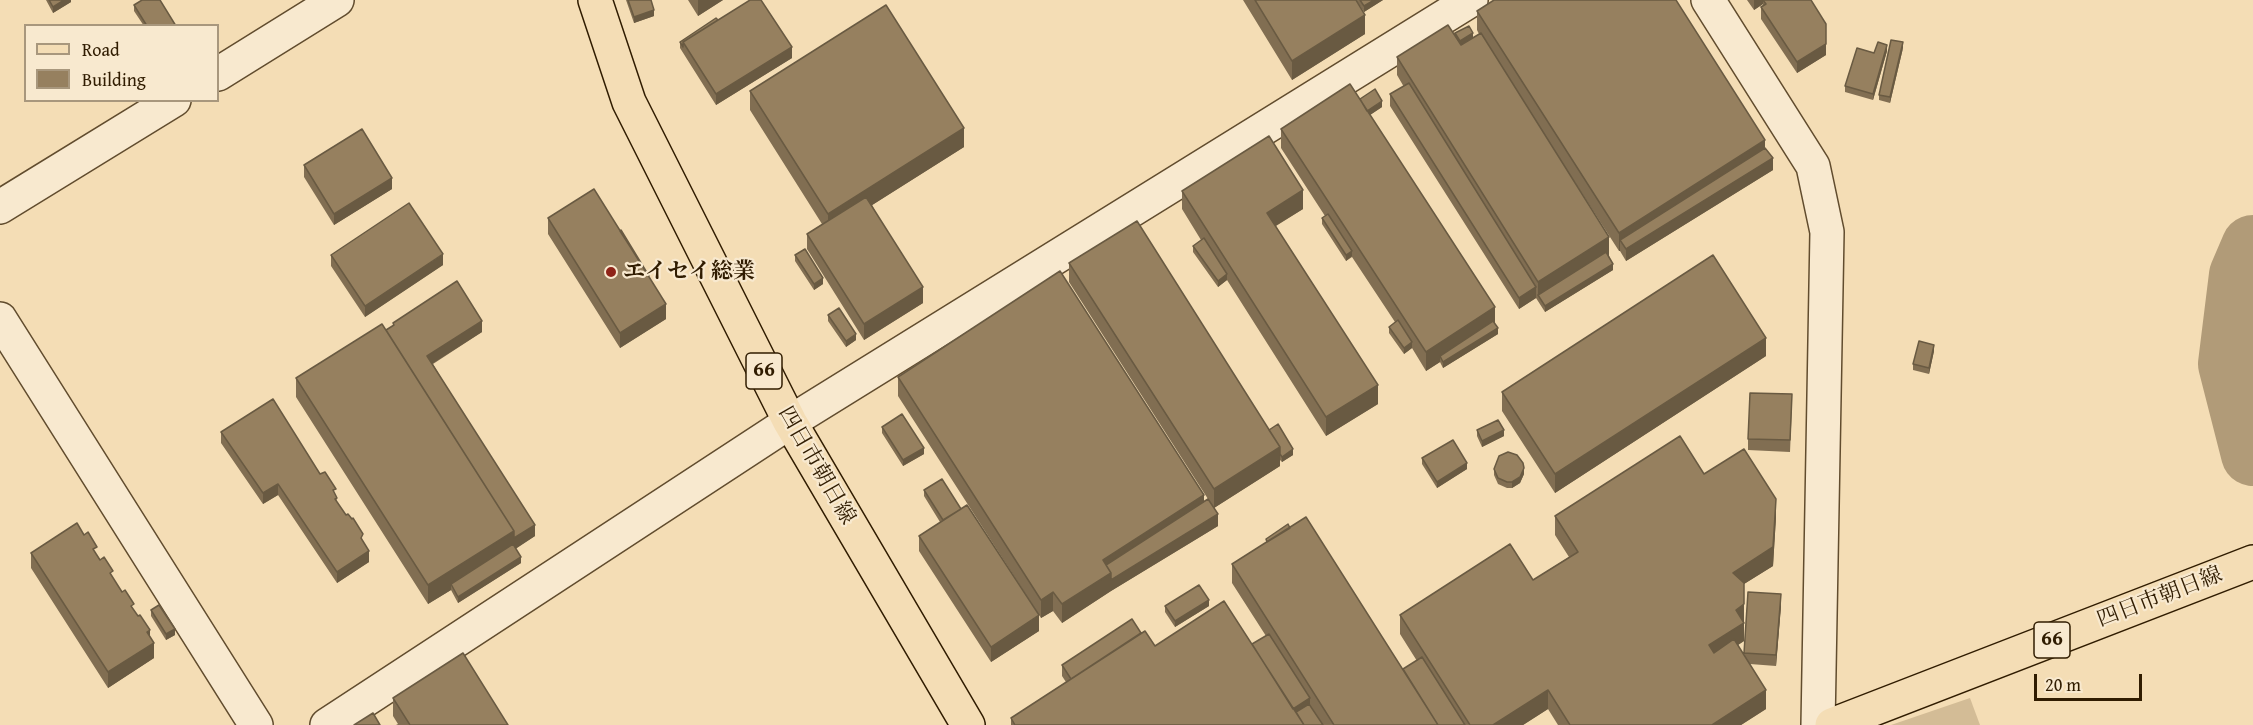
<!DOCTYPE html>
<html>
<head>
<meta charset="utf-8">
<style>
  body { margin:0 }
  #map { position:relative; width:2253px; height:725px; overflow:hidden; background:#f4ddb5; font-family:"Gentium Book Plus",serif }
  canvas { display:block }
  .legend { position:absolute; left:24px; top:24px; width:195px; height:78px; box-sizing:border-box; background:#f8e9cf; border:2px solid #a8977d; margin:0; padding:8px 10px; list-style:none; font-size:18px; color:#301c01 }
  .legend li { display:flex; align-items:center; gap:12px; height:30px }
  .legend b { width:30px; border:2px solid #a8977d }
  .scale { position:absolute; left:2034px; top:674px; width:108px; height:27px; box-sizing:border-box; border:3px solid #301c01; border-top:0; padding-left:8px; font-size:18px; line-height:21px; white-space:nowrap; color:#301c01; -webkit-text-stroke:4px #f8e9cf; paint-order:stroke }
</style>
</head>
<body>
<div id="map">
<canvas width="2253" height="725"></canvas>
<ul class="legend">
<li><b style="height:8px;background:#f4ddb5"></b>Road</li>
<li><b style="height:16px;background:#96805f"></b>Building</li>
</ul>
<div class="scale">20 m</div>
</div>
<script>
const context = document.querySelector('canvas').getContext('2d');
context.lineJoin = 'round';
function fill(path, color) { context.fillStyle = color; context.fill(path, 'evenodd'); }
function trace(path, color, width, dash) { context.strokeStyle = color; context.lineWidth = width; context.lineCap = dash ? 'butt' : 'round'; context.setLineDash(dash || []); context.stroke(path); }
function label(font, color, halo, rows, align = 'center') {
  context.font = font + ' "Gentium Book Plus","Noto Serif JP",serif'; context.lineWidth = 4.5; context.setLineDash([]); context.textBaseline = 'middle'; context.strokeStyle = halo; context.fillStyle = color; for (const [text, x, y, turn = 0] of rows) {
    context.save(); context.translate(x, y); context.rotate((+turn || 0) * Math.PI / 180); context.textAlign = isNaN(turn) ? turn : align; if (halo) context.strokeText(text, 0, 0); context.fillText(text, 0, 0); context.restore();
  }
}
const green = new Path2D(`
  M1970 698 1980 725H1891Z`);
const river = new Path2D(`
  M2253 247 2241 275 2230 364 2253 454`);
const minor = new Path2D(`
  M1708 0 1813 166 1827 232 1818 725
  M218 74 337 0
  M0 207 174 100
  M0 319 256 725
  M327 725 790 422 1471 0`);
const primary = new Path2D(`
  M595 0 629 102 790 422 968 725
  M1832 725 2253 562`);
const wall = new Path2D(`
  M46 0H71V2L53 13Z
  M626 0H651L654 16 634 23Z
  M688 0H723L698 16Z
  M1243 0H1356L1365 34 1292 80Z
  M1356 0H1383L1364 12Z
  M1747 0H1811L1826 55 1797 73 1761 19V7L1763 6V4L1754 10Z
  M134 5 176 26H144L134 11Z
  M1477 11 1765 148 1773 170 1626 261 1620 251H1619L1574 181 1609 256 1613 270 1545 312 1536 298 1519 309 1390 106V94L1404 87 1397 75V57L1455 36V33L1473 38 1479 34 1477 30Z
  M680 42 792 58 716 105 680 48Z
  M1903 48 1890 103 1879 100V95Z
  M1887 51 1873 100 1845 92V86L1874 53Z
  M750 91 964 147 872 205 923 303 864 340 807 249V234L822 224 750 110Z
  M1360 99 1382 107 1370 115 1495 324 1498 334 1443 368 1440 362 1426 371 1412 348 1404 354 1389 333V327L1395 322 1352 257 1346 261 1322 224V218L1325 216 1281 148V129Z
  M304 165 392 189 334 225 304 177Z
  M1182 191 1303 209 1276 226 1378 404 1326 436 1227 280 1218 287 1193 252V246L1201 240 1182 209Z
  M548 218 649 277 666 319 620 348 548 234Z
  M331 255 443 265 365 317 331 266Z
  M795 255 823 284 814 290 795 261Z
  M1069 263 1269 430 1293 455 1282 462 1280 460V466L1214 508 1218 526 1111 591 1062 623 1053 611 1041 618 898 396V377L1204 502 1208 499 1069 282Z
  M828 315 856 340 846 347 828 321Z
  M393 323 482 332 433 364 535 536 516 548 521 563 458 603 451 590 428 604 296 397V378L386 330 393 326Z
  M1934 351 1929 374 1913 370V364Z
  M1766 356 1555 493 1502 411V392Z
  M1792 405 1790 452 1748 450V439Z
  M882 427 924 454 903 466 882 433Z
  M1477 430 1504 436 1482 447 1477 436Z
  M221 432 320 474 336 495 337 502 346 515 352 519 363 542 369 562 337 583 278 495 263 504 221 443Z
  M1422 458 1467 469 1437 488 1422 464Z
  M1494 469 1524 474 1520 483 1512 488H1507L1498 484 1494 475Z
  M1704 474 1776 517 1773 566 1744 584V641L1738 645 1744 656 1748 592 1781 606 1776 666 1750 664 1766 709 1741 725H1558L1548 709 1523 725H1011V718L1066 682 1062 676V665L1141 633 1155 646 1252 645 1266 636 1232 583V564L1266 543V539L1403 669 1417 661 1400 634V615L1533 580 1569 557 1555 535V516Z
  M924 490 1039 631 991 662 919 551V536L940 522 924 496Z
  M31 553 97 555 150 637 154 658 108 688 31 568Z
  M1165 606H1209L1175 627 1165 612Z
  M151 610 175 635 166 640 151 616Z
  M393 698 508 725H396L398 724 393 716Z`);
const shadedWall = new Path2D(`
  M64 0H71V2L53 13V7Z
  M698 0H723L698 16Z
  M1374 0H1383L1364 12V6Z
  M1754 0H1763V4L1754 10Z
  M654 10V16L634 23V17Z
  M1365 15V34L1292 80V61Z
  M1826 24V55L1797 73V62Z
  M1473 33V39L1460 47V41Z
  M1903 42V48L1890 103V97Z
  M1887 45V51L1873 100V94Z
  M792 47V58L716 105V94Z
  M1382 101V107L1367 117V111Z
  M964 128V147L828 233V214Z
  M1765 140V159L1620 240V251H1619V233Z
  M1773 158V170L1626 261V249Z
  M392 178V189L334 225V214Z
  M1303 190V209L1267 231V213Z
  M1609 237V256L1541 299 1538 295V282Z
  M1352 251V256L1346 261V255Z
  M443 254V265L365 317V306Z
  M1613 264V270L1545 312V306Z
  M1227 274V280L1218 287V281Z
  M823 278V284L814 290V284Z
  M923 287V303L864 340V324Z
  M1536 287V298L1519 309V298Z
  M666 304V319L620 348V333Z
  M1495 307V326L1440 356V362L1426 371V352Z
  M482 321V332L427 367V356Z
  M1498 328V334L1443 368V362Z
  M856 334V340L846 347V341Z
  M1766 338V356L1555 493V474Z
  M1412 342V348L1404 354V348Z
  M1934 345V351L1929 374V368Z
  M1378 385V404L1326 436V417Z
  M1504 430V436L1482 447V441Z
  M1280 447V466L1214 508V489Z
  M924 448V454L903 466V460Z
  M1293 449V455L1282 462V457Z
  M1467 463V469L1437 488V482Z
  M1524 468V474L1520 483 1512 488V482Z
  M278 484V495L263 504V493Z
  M1204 495V514H1218V526L1111 591 1062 623V604L1103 560Z
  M1776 499V517L1773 566 1744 584V641L1709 664V645L1733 573Z
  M535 525V536L514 550 451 584V590L428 604V585L514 531Z
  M369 551V562L337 583V572Z
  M521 557V563L458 603V597Z
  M1053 592V611L1041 618V600Z
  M1781 594V606L1776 666V655Z
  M1209 600V606L1175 627V621Z
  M1039 615V631L991 662V647Z
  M175 629V635L166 640V634Z
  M150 630V645L154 643V658L108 688V672L147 632Z
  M1548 690V709L1523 725H1493Z
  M1766 690V709L1741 725H1712Z
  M1310 698V709L1298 717 1293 709Z`);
const building = new Path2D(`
  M49 0H64L53 7Z
  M142 0H160L176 26H147L134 5Z
  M628 0H651L654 10 634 17Z
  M750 0H761L792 47 716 94 683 42Z
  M1255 0H1356L1365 15 1292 61Z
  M1360 0H1374L1364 6Z
  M1494 0H1676L1765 140 1619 233 1477 11Z
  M1763 0H1811L1826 24V44L1797 62 1761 7 1766 4Z
  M886 5 964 128 828 214 750 91Z
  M716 18 718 20 683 42V47L680 42Z
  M1448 25 1461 45 1481 33 1609 237 1538 282 1397 57Z
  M1469 26 1473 33 1460 41 1455 33Z
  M1891 40 1903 42 1890 97 1879 95Z
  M1878 42 1887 45 1873 94 1845 86 1857 48 1874 53Z
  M1409 83 1536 287 1519 298 1390 94Z
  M1350 84 1495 307 1426 352 1281 129Z
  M1375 89 1382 101 1367 111 1360 99Z
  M362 129 392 178 334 214 304 165Z
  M1269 136 1303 190 1267 213 1378 385 1326 417 1182 191Z
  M1765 148 1773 158 1626 249 1620 240Z
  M594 189 666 304 620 333 548 218Z
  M866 197 923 287 864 324 807 234Z
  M409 203 443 254 365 306 331 255Z
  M1328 214 1352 251 1346 255 1322 218Z
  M1137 221 1280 447 1214 489 1069 263Z
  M621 230 649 276 620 231Z
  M1204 238 1227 274 1218 281 1193 246Z
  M805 249 823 278 814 284 795 255Z
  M1606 252 1613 264 1545 306 1538 295Z
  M1713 255 1766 338 1555 474 1502 392Z
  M1060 271 1204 495 1103 560 1111 573 1062 604 1053 592 1041 600 898 377Z
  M457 281 482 321 427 356 535 525 514 538V531L386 330 394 325 393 323Z
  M839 308 856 334 846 341 828 315Z
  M1398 320 1412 342 1404 348 1389 327Z
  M1493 321 1498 328 1443 362 1440 356Z
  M382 324 514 531 428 585 296 378Z
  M1919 341 1934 345 1929 368 1913 364Z
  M1750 393 1792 394 1790 440 1748 439Z
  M273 399 320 474 325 472 336 489 333 490 337 498 335 499 346 515 348 514 352 519 353 518 363 534 361 538 369 551 337 572 278 484 263 493 221 432Z
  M902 414 924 448 903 460 882 427Z
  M1498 420 1504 430 1482 441 1477 430Z
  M1278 424 1293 449 1282 457 1280 454V447L1269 430Z
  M1680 436 1704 474 1744 449 1776 499 1773 547 1733 573 1744 583V604L1736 610 1744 623 1709 645 1714 653 1734 639 1766 690 1712 725H1570L1548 690 1493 725H1470L1400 615 1510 544 1533 580 1578 552 1555 516Z
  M1453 440 1467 463 1437 482 1422 458Z
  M1508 452 1517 455 1523 463 1524 468 1520 477 1512 482H1507L1498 478 1494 469 1499 456Z
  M942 479 961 509 943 520 924 490Z
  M1208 499 1218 514 1111 580V573L1106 565Z
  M967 505 1039 615 991 647 919 536Z
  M1306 517 1438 725H1334L1232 564Z
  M77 523 84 535 88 532 97 547 93 549 100 560 104 557 113 571 110 573 122 592 125 590 134 604 131 606 138 616 140 615 150 630 147 632 154 643 108 672 31 553Z
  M1288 524 1290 528 1267 542 1266 539Z
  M513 544 521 557 458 597 451 584Z
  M1199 585 1209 600 1175 621 1165 606Z
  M1748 592 1781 594 1776 655 1744 653Z
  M1224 601 1304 725H1015L1011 718 1145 631 1155 646Z
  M159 605 175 629 166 634 151 610Z
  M1132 619 1141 633 1071 679 1062 665Z
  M1269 634 1310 698 1293 709 1252 644Z
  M463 653 508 725H410L393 698Z
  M1422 657 1465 725H1438L1403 669Z
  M1309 704 1323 725H1304L1296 712Z
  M373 713 380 725H354Z`);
const markers = [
  [611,272,6,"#8f2418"]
];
const shields = [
  [764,371,36],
  [2052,640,36]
];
const shieldNames = [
  ["66",764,371],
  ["66",2052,640]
];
const poiNames = [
  ["エイセイ総業",623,272]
];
const streetNames = [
  ["四日市朝日線",816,466,60],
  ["四日市朝日線",2160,598,-21]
];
fill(green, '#d3bc96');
trace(river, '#b19b78', 64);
trace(minor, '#614c2e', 36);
trace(primary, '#301c01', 36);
trace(minor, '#f8e9cf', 33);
trace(primary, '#f4ddb5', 33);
fill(wall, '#816e52');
fill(shadedWall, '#695a42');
fill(building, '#96805f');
trace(building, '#695a42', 1.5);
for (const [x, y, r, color] of markers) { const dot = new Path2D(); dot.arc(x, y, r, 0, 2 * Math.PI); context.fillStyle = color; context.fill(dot); trace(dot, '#f8e9cf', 2); }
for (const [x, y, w] of shields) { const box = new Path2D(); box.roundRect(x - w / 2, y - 18, w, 36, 4.5); context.fillStyle = '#f8e9cf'; context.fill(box); trace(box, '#301c01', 1.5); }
label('bold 21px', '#301c01', null, shieldNames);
label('bold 22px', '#301c01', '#f8e9cf', poiNames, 'left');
label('22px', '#301c01', '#f8e9cf', streetNames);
</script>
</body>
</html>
